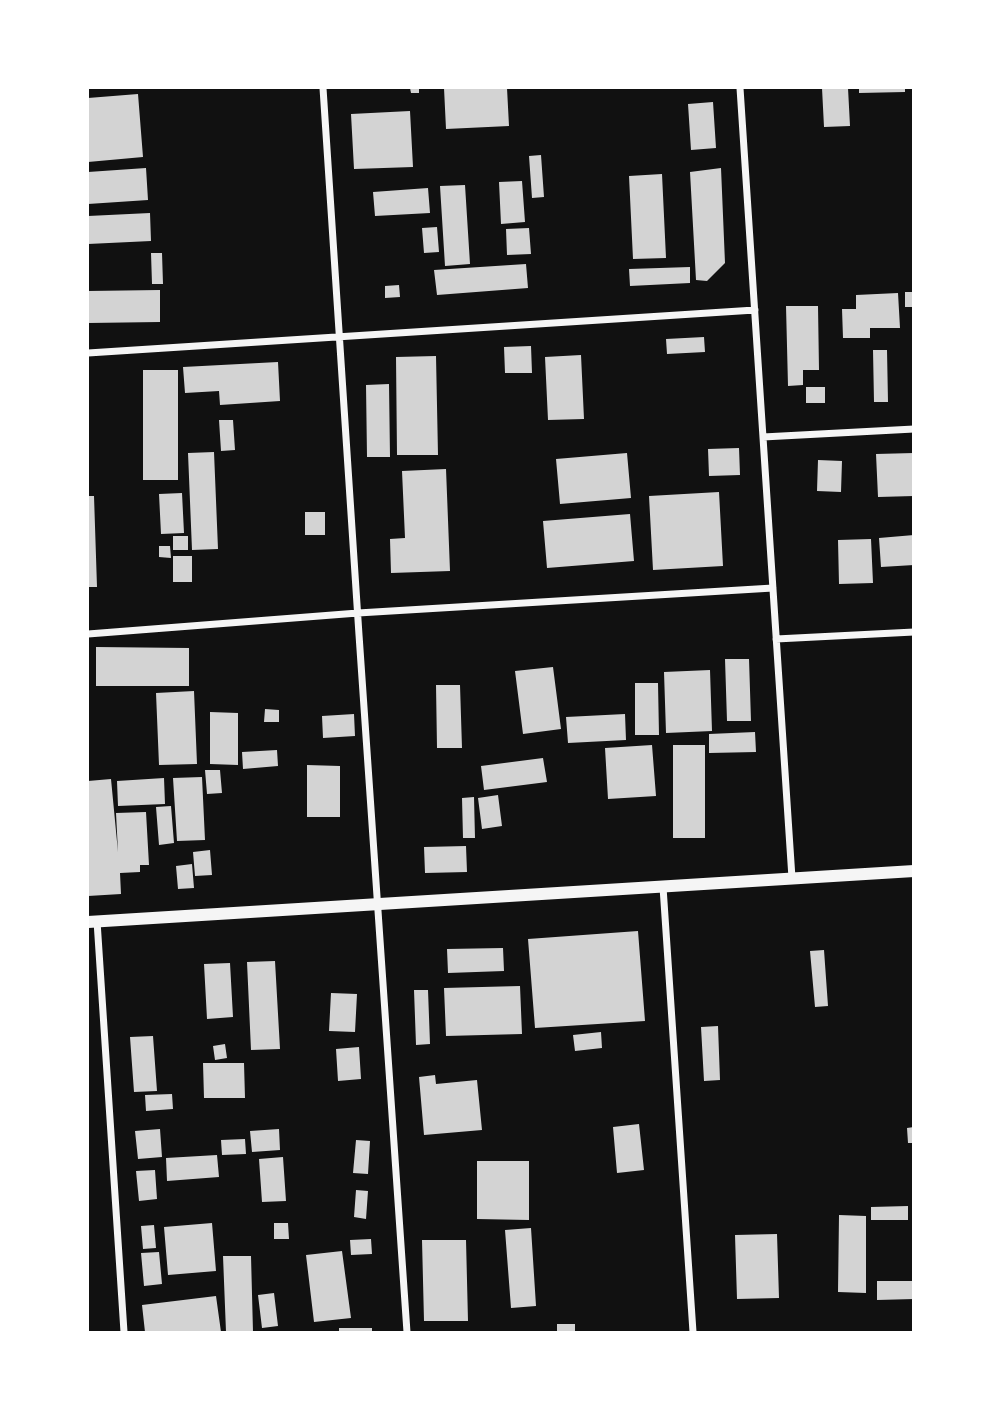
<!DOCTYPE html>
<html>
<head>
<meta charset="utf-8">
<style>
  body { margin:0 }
  #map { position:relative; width:1001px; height:1420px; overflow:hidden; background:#111; font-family:"Source Sans 3",sans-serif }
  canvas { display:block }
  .frame { position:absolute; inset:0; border:89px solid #fff; pointer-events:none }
</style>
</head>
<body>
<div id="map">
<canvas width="1001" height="1420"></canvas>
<div class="frame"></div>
</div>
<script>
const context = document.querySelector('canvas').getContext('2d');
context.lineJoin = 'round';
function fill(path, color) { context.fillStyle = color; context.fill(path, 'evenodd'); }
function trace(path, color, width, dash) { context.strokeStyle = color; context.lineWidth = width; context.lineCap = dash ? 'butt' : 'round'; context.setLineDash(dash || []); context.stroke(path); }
const building = new Path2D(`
  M410 88H419V93H411Z
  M444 88H507L509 126 446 129Z
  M822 88H848L850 126 824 127Z
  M859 88H905V92L859 93Z
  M138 94 143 157 88 162V98Z
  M713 102 716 148 691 150 688 104Z
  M410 111 413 167 354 169 351 114Z
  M541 155 544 197 532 198 529 156Z
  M146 168 148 200 88 204V172Z
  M721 168 725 263 707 281 696 280 690 172Z
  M662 174 666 258 633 259 629 176Z
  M522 181 525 222 501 224 499 182Z
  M465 185 470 264 445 266 440 186Z
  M428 188 430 213 375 216 373 192Z
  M150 213 151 241 88 244V216Z
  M437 227 439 252 424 253 422 228Z
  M529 228 531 254 507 255 506 229Z
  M151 253H162L163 284H152Z
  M526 264 528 288 437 295 434 270Z
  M690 267V283L630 286 629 269Z
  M399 285 400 297 385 298V286Z
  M160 290V322L88 323V291Z
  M905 292H914V307H905Z
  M898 293 900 328H870V338H843L842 309H856V295Z
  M786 306H818L819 370H803V385L788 386Z
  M704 337 705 352 667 354 666 339Z
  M531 346 532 373H505L504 347Z
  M873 350H887L888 402H874Z
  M581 355 584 419 548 420 545 357Z
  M436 356 438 455H397L396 357Z
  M278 362 280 401 220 405 219 391 185 393 183 367Z
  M143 370H178V480H143Z
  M389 384 390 457H367L366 385Z
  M806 387H825V403H806Z
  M219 420H233L235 450 221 451Z
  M739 448 740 475 709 476 708 449Z
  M214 452 218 549 192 550 188 453Z
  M627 453 631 498 560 504 556 459Z
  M914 453V496L878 497 876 454Z
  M818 460 842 461 841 492 817 491Z
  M446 469 450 571 391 573 390 539 405 538 402 471Z
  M719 492 723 566 653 570 649 496Z
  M182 493 184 533 161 534 159 494Z
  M88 496H94L97 587H88Z
  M305 512H325V535H305Z
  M630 514 634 561 547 568 543 521Z
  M914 535V565L881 567 879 538Z
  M173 536H188V550H173Z
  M871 539 873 583 839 584 838 540Z
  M159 546H170L171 558 159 557Z
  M173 556H192V582H173Z
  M96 647 189 648V686H96Z
  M725 659H749L751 721H727Z
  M553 667 561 729 523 734 515 671Z
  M710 670 712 731 666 733 664 672Z
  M635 683H658L659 735H635Z
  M436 685H460L462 748H437Z
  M194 691 197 764 159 765 156 693Z
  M265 709 279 710V722H264Z
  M210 712 238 713V765L210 764Z
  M354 714 355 736 323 738 322 716Z
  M625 714 626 740 568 743 566 717Z
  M755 732 756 752 709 753V734Z
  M652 745 656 796 608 799 605 748Z
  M673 745H705V838H673Z
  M277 750 278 766 243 769 242 752Z
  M543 758 547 782 484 790 481 766Z
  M307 765 340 766V817H307Z
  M205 770H220L222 793 207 794Z
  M202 777 205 840 177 841 173 778Z
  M164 778 165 804 118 806 117 781Z
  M111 779 118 852 116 813 146 812 149 865H140V872L120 873 121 894 88 896V781Z
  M498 795 502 826 482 829 478 798Z
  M474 797 475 838H463L462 798Z
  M171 806 174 843 159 845 156 807Z
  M466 846 467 872 425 873 424 847Z
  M210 850 212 875 195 876 193 852Z
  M192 864 194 888 178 889 176 866Z
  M638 931 645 1021 535 1028 528 939Z
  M503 948 504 971 448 973 447 949Z
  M824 950 828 1006 815 1007 810 951Z
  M275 961 280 1049 251 1050 247 962Z
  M230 963 233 1017 207 1019 204 964Z
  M520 986 522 1034 446 1036 444 988Z
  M414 990H428L430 1044 416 1045Z
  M331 993 357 994 355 1032 329 1031Z
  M718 1026 720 1080 704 1081 701 1027Z
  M601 1032 602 1048 575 1051 573 1035Z
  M153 1036 157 1091 134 1092 130 1037Z
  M225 1044 227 1058 215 1060 213 1046Z
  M359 1047 361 1079 338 1081 336 1049Z
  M203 1063H244L245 1098H204Z
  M435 1075 436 1084 477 1080 482 1130 424 1135 419 1077Z
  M172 1094 173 1109 146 1111 145 1095Z
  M639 1124 644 1170 617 1173 613 1127Z
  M914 1127V1143H908L907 1128Z
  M160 1129 162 1157 138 1159 135 1131Z
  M279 1129 280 1150 252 1152 250 1131Z
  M245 1139 246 1154 222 1155 221 1140Z
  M356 1140 370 1141 368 1174 353 1173Z
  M217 1155 219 1177 167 1181 166 1158Z
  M283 1157 286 1201 262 1202 259 1159Z
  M477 1161H529V1220L477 1219Z
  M155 1170 157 1199 139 1201 136 1171Z
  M356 1190 368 1191 366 1219 354 1217Z
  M908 1206V1220H871V1207Z
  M839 1215 866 1216V1293L838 1292Z
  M212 1223 216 1271 168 1275 164 1227Z
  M274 1223H288L289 1239H274Z
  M154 1225 156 1248 143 1249 141 1226Z
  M531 1228 536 1306 511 1308 505 1230Z
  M777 1234 779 1298 737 1299 735 1235Z
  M371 1239 372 1254 351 1255 350 1240Z
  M422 1240H466L468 1321H424Z
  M342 1251 351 1318 314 1322 306 1255Z
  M159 1252 162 1284 144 1286 141 1253Z
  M223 1256H251L253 1332H226Z
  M877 1281H914V1299L877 1300Z
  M274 1293 278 1326 262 1328 258 1295Z
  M216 1296 221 1332H145L142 1305Z
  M557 1324H575V1332H557Z
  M339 1328H372V1332H339Z`);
const minor = new Path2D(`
  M323 88C348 503 380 917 407 1332
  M740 88 792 878
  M88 353 755 310
  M763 437 914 429
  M88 634 358 613 773 588
  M776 639 914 632
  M663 887 693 1332
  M97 921 124 1332`);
const tertiary = new Path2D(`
  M88 922 914 871`);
fill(building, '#d3d3d3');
trace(minor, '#f5f5f5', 7);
trace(tertiary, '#f5f5f5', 12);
</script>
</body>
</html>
